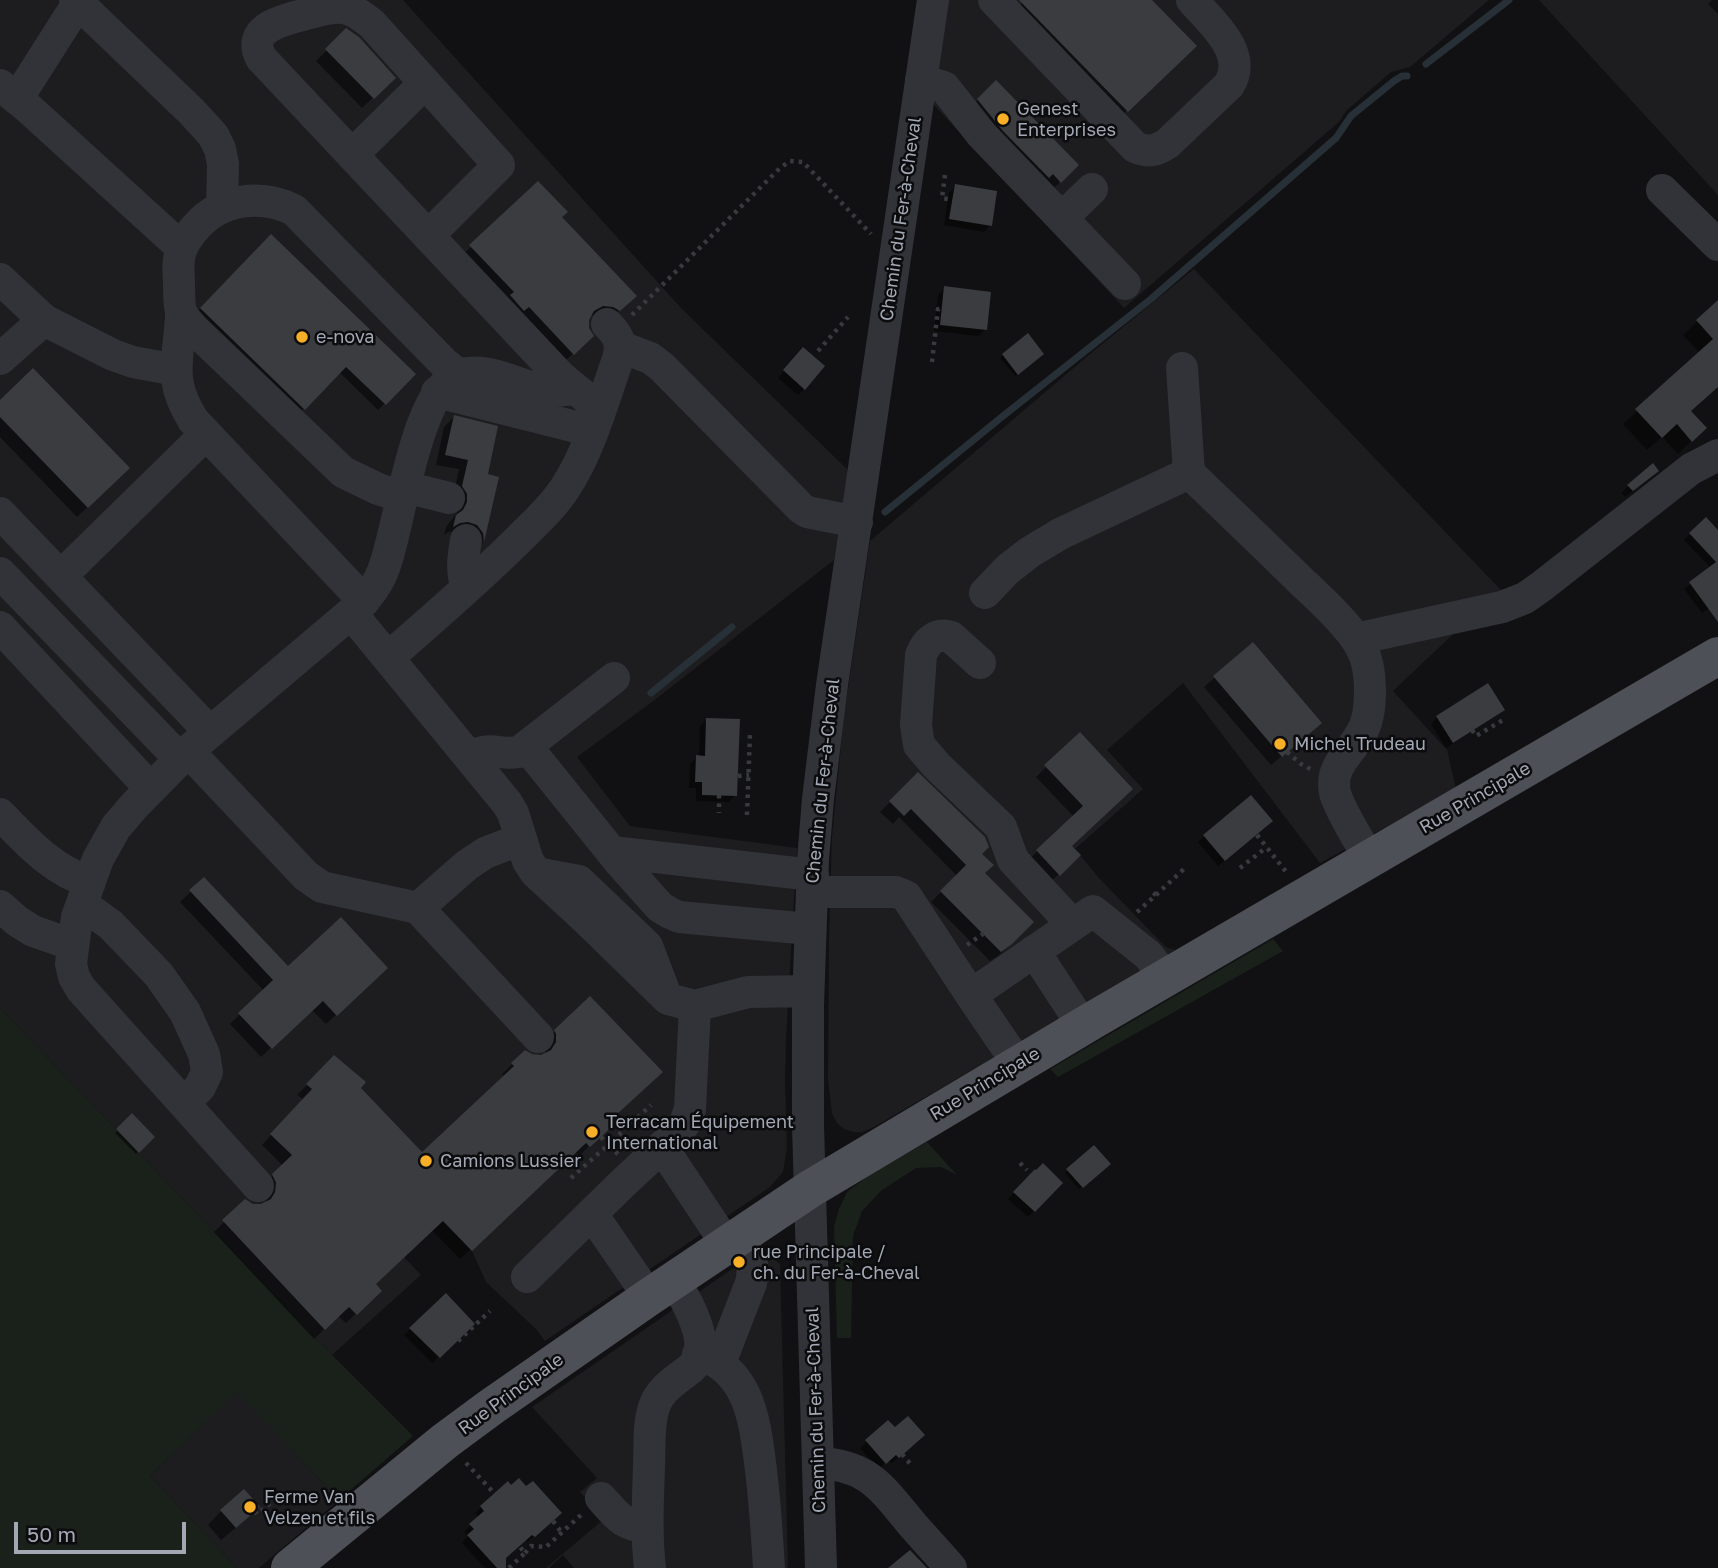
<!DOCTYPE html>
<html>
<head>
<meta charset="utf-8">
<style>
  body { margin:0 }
  #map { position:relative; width:1718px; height:1568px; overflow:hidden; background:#111113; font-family:"Golos Text",sans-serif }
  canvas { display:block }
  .scale { position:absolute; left:14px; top:1522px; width:172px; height:32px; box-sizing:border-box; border:4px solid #a2a8b4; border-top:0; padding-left:9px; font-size:21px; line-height:24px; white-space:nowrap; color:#a2a8b4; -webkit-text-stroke:5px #0c0c0e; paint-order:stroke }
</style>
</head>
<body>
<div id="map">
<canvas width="1718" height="1568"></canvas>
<div class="scale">50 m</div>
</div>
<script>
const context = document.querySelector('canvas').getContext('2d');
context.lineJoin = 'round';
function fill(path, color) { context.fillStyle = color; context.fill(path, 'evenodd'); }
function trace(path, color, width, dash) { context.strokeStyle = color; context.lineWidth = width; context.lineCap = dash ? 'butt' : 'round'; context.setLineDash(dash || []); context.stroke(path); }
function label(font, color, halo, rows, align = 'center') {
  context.font = font + ' "Golos Text",sans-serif'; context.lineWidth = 5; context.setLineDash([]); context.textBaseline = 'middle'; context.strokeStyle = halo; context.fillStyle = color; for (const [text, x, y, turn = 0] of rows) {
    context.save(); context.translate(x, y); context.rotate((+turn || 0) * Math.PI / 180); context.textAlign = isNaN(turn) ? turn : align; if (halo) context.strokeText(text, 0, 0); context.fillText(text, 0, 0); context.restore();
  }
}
const built = new Path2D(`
  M0 0H403L681 308 848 470 834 560 652 702 577 757 630 826 797 848 786 1038 785 1083 787 1148 783 1172 770 1187 545 1341 536 1329 486 1282 472 1251 443 1221 404 1257 421 1275 332 1355 0 1008Z
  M948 0H1489L1410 67 1391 72 1346 111 1340 121 1124 308 933 104Z
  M1539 0H1718V195Z
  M1194 269 1518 608 1466 622 1393 691 1447 750 1456 789 1320 863 1183 683 1107 750 1143 789 1075 849 1099 878 1158 939 1166 947 1175 950 931 1094 872 1128 863 1132H853L844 1129 837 1123 832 1114 828 1079 829 936 832 836 844 716 870 541 1090 354Z
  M761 1249 780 1264 788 1568H546L604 1519 580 1492 597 1478 532 1407Z
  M237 1391 339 1500 259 1568H237L150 1476Z`);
const green = new Path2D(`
  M1273 939 1283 951 1058 1077 1050 1069Z
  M0 1008 332 1355 413 1436 339 1500 237 1392 150 1476 237 1568H0Z
  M927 1142 957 1175 941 1167 916 1168 882 1190 862 1211 853 1236 851 1338H837L834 1227 839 1209 847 1192 868 1176Z`);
const shadow = new Path2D(`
  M1025 0H1150L1194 46 1117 120 1012 13Z
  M1712 0H1718V14L1708 4Z
  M346 31 393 78 362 108 316 61Z
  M996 82 1077 165 1050 192 968 110Z
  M956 186 990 225 984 232 944 225 949 193Z
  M560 217 634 295 609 320 602 316 592 315 589 317 587 328 591 336 563 363 461 256 471 247Z
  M271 236 414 374 378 410 339 372 297 415 194 315Z
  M945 288 985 330 978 336 934 331 938 295Z
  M1718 302V386L1689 412 1704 428 1678 454 1662 437 1647 450 1623 424 1700 353 1683 335Z
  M1027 336 1039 356 1015 376 1000 358Z
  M797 356 804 389 798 395 778 378Z
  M0 403 128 468 77 517 0 437Z
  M454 417 485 475 497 478 483 542 474 550 457 531 448 532 444 535 446 527 457 513V504L453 497 459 469 436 465 444 427Z
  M1651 477 1625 497 1622 493 1628 486Z
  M1703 522 1718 543V602L1702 613 1684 589 1711 568 1684 540Z
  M1252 645 1309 733 1271 765 1204 687Z
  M1503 710 1496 716 1446 748 1431 724 1437 717Z
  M707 719 735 795 729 802 696 801V788H689L690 764 697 757H699L700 726Z
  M1046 767 1130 789 1070 846 1079 855 1048 884 1027 861 1074 817 1036 777Z
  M918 774 980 854 983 873 1032 922 1000 954 990 961 931 902 957 876 899 817 893 824 880 812Z
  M1265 828 1218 866 1198 842 1205 836Z
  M204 879 288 968 376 977 326 1024 312 1010 261 1057 230 1024 264 991 180 902Z
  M590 998 614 1115 617 1119 579 1156 575 1152 460 1259 432 1230 373 1284 380 1291 346 1323 338 1316 314 1339 214 1232 245 1201 252 1205 266 1204 267 1194 263 1185 283 1166 262 1145 303 1099 297 1095 334 1058 359 1088 422 1155 505 1077 502 1074 525 1052 531 1056 546 1055 545 1041Z
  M132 1116 153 1137 136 1154 115 1133Z
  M1094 1147 1108 1163 1079 1189 1065 1173Z
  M1035 1171 1061 1183 1028 1217 1008 1199Z
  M446 1295 473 1324 432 1363 404 1335Z
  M888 1422 895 1430 916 1441 892 1463 889 1460 878 1469 860 1448Z
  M511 1488 553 1519 527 1542 525 1540 504 1558V1568H485L462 1543 468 1536 464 1532 479 1518 475 1513 481 1507Z
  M221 1511 244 1521 221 1540 208 1525Z
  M563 1555 574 1568H549Z`);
const stream = new Path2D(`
  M1426 64 1509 0
  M885 512 1003 416 1151 299 1336 138 1351 116 1394 81 1402 76H1407
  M651 693 732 627`);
const building = new Path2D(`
  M1019 0H1152L1197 46 1128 112Z
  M346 28 359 37 396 78 374 99 325 49Z
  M996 80 1079 165 1061 183 1053 174 1049 178 1003 131 977 99Z
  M538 181 568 212 562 217 637 296 620 311 613 307 603 306 594 311 589 320V328L594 336 574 355 529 307 524 311 510 295 514 292 469 245Z
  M955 184 997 191 992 226 949 219Z
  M271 234 416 374 386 405 346 367 305 410 200 308Z
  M944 286 991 292 987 330 940 325Z
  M1718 300V387L1691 411 1707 428 1692 442 1677 424 1662 438 1635 409 1713 339 1696 320Z
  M1028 333 1044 354 1018 375 1002 354Z
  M803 347 825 366 805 390 783 370Z
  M33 368 130 468 88 508 0 417V400Z
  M454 415 498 426 488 474 499 477 484 542 483 533 477 525 468 522 460 523 453 527 456 515 463 510 467 502V494L462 486 468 460 445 455Z
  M1653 463 1659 471 1633 491 1627 485Z
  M1706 517 1718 530V622L1689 582 1716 562 1689 533Z
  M1253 642 1322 723 1282 757 1213 676Z
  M1488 683 1505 710 1453 743 1436 716Z
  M706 718 740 719 737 796 702 795V782H695L696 755 705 756Z
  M1080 732 1133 789 1072 846 1081 855 1060 876 1036 850 1083 806 1044 765Z
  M918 772 985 837 989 847 982 854 994 865 985 873 1034 922 1012 944 1001 952 940 891 966 865 911 809 904 816 889 801Z
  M1251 795 1273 821 1225 861 1203 835Z
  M204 877 288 966 341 917 388 968 337 1016 323 1001 272 1049 238 1013 273 980 189 890Z
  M590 996 663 1072 616 1115 620 1119 601 1137 590 1147 586 1143 472 1251 443 1221 376 1284 382 1291 357 1315 349 1307 325 1330 222 1220 245 1199 253 1204H261L271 1199 275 1192 276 1183 272 1174 292 1155 270 1134 312 1089 306 1084 334 1055 366 1082 361 1088 422 1152 514 1066 511 1063 525 1050 532 1054 541 1055 551 1050 556 1042V1034L554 1030Z
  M132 1113 155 1137 139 1153 116 1129Z
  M1094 1145 1111 1164 1083 1188 1066 1169Z
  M1043 1163 1063 1183 1035 1212 1013 1192 1035 1169 1036 1170Z
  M446 1293 475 1324 440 1358 409 1328Z
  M908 1416 925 1435 899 1458 896 1455 886 1464 865 1440 888 1420 895 1427Z
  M519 1478 526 1486 533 1481 562 1513 535 1537 532 1535 506 1558V1568H497L467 1535 474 1529 469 1524 484 1511 480 1506 508 1481 511 1485Z
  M244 1489 260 1507 236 1528 220 1510Z
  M910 1550 927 1568H888Z`);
const path = new Path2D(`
  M945 175 942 198 953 200
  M632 315 780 168 790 161 803 162 871 234
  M818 351 848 317
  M932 362 938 309H941
  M1472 730 1476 736 1503 720
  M1287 752 1301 764 1312 770
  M738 776 749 775
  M719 795V813
  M747 815 750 734
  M1257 835 1287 873
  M1240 868 1267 847
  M1156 895 1185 868
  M1137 912 1156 895 1150 890
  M967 945 983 934
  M601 1137 608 1145 651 1105
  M1020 1163 1027 1170
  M571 1178 608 1145 618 1154
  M458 1341 490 1311
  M902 1454 912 1466
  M466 1463 494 1493
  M255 1511 257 1514 274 1500
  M553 1521 562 1533
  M525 1553 531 1546 546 1547 582 1514
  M509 1568 525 1553 519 1546`);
const minor = new Path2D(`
  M75 0 191 111 213 135 220 149 223 164 222 207
  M994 0 1135 147C1149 153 1156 151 1168 143L1229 85C1249 53 1211 22 1192 0
  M921 80 944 87 982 135 1125 284
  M0 85 26 106 182 248
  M17 99 80 0
  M352 155 425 83
  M1662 190 1718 245
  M1062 218 1092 189
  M428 236 499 165 372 24C363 17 355 10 343 8 331 7 318 11 306 14 285 20 245 27 261 58L560 376 600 409
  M0 279 44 320 113 355 133 362 176 370
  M181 315C179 360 167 378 193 420L364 601
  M621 347 650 358 662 367 801 508 807 512 857 522
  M0 359 44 320
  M1182 368 1189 473
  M437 392 592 431
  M405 487 449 498
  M403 497 378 489 343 472 194 329C177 311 180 310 179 286 179 275 177 264 180 254 182 243 189 235 196 227 221 198 262 194 294 210L444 363 459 375
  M0 513 210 732
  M466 540C463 557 461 572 467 588
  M0 573 180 759
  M61 576 206 434
  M985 593 1008 569 1030 552 1060 534 1189 473C1227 509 1264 545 1301 581 1319 598 1351 627 1362 649 1368 661 1370 677 1370 690 1370 704 1369 720 1362 732 1351 753 1329 766 1335 793 1340 811 1360 842 1370 860
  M351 613 507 803 513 813 528 861 536 873 587 920 668 999 695 1006 748 992 808 991
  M0 627 151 789
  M1356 639 1502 607 1525 598 1542 586 1691 469 1718 455
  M388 658C432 619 477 581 519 539 535 523 553 507 565 488 590 450 603 401 618 359 622 342 619 336 607 324
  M980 663 951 637C936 632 926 642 921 655L916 725 919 745 937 766 1001 827 1013 860 1073 925
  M527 747 618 860 660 907 670 913 679 917 810 929
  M188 751 306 876 322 887 331 889 418 908 538 1037
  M470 757C494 745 498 756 519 752L614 678
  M0 814C26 841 53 871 90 882
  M612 852 813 875
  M536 873 579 881 647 946 663 988
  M812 892H896L906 896 971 995
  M82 904 111 925 159 975 185 1012 204 1054 207 1072 200 1087 184 1103
  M0 906 17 921 33 931 73 945
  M418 908 467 865 485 853 521 839
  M1034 951 1083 1026
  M1018 1064 971 995 1093 911 1148 955 1166 978
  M662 1147 727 1245
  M258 1186 81 989 74 977 71 964 77 917 98 859 116 827 134 806 188 751 351 613C366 600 379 585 385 565 400 524 416 388 459 375 487 366 516 385 543 390 554 392 564 390 575 389
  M592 1214 649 1297
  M527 1277 622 1184 679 1131 685 1123 690 1109 695 1006
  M698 1354C751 1370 755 1424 761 1470 765 1503 767 1535 769 1568
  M720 1363 751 1283C756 1261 749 1254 736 1238
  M818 1463C868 1465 881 1487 911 1523 924 1538 938 1553 951 1568
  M601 1498C616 1515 623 1526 647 1527
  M650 1568C646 1534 648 1500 649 1466 650 1447 648 1425 654 1407 660 1389 676 1380 690 1369 715 1348 687 1301 674 1280
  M821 1568 808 1125V1006L813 860 818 799 832 685 933 0`);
const major = new Path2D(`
  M290 1568 445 1441 491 1407 649 1297 810 1189 1095 1019 1718 656`);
const markers = [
  [1003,119,7,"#f6af26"],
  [302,337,7,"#f6af26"],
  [1280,744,7,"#f6af26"],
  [592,1132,7,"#f6af26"],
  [426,1161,7,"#f6af26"],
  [739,1262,7,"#f6af26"],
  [250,1507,7,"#f6af26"]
];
const poiNames = [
  ["Genest",1017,109],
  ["Enterprises",1017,130],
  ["e-nova",316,337],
  ["Michel Trudeau",1294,744],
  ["Terracam Équipement",606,1122],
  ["International",606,1143],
  ["Camions Lussier",440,1161],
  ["rue Principale /",753,1252],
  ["ch. du Fer-à-Cheval",753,1273],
  ["Ferme Van",264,1497],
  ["Velzen et fils",264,1518]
];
const streetNames = [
  ["Chemin du Fer-à-Cheval",901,219,-82],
  ["Chemin du Fer-à-Cheval",823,781,-84],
  ["Rue Principale",1475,798,-30],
  ["Rue Principale",985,1084,-31],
  ["Rue Principale",511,1394,-36],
  ["Chemin du Fer-à-Cheval",816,1410,-92]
];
fill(built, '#1d1d20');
fill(green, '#19211a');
fill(shadow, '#0007');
trace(stream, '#273037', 7);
fill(building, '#3b3c40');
trace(path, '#383a3f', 4.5, [3.5, 5]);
trace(minor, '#323338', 32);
trace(major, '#4e5057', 38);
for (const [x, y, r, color] of markers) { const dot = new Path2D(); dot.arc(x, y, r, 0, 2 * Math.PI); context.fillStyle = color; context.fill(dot); trace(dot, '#0c0c0e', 2.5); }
label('18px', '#a2a8b4', '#0c0c0e', poiNames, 'left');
label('18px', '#a2a8b4', '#0c0c0e', streetNames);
</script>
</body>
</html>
